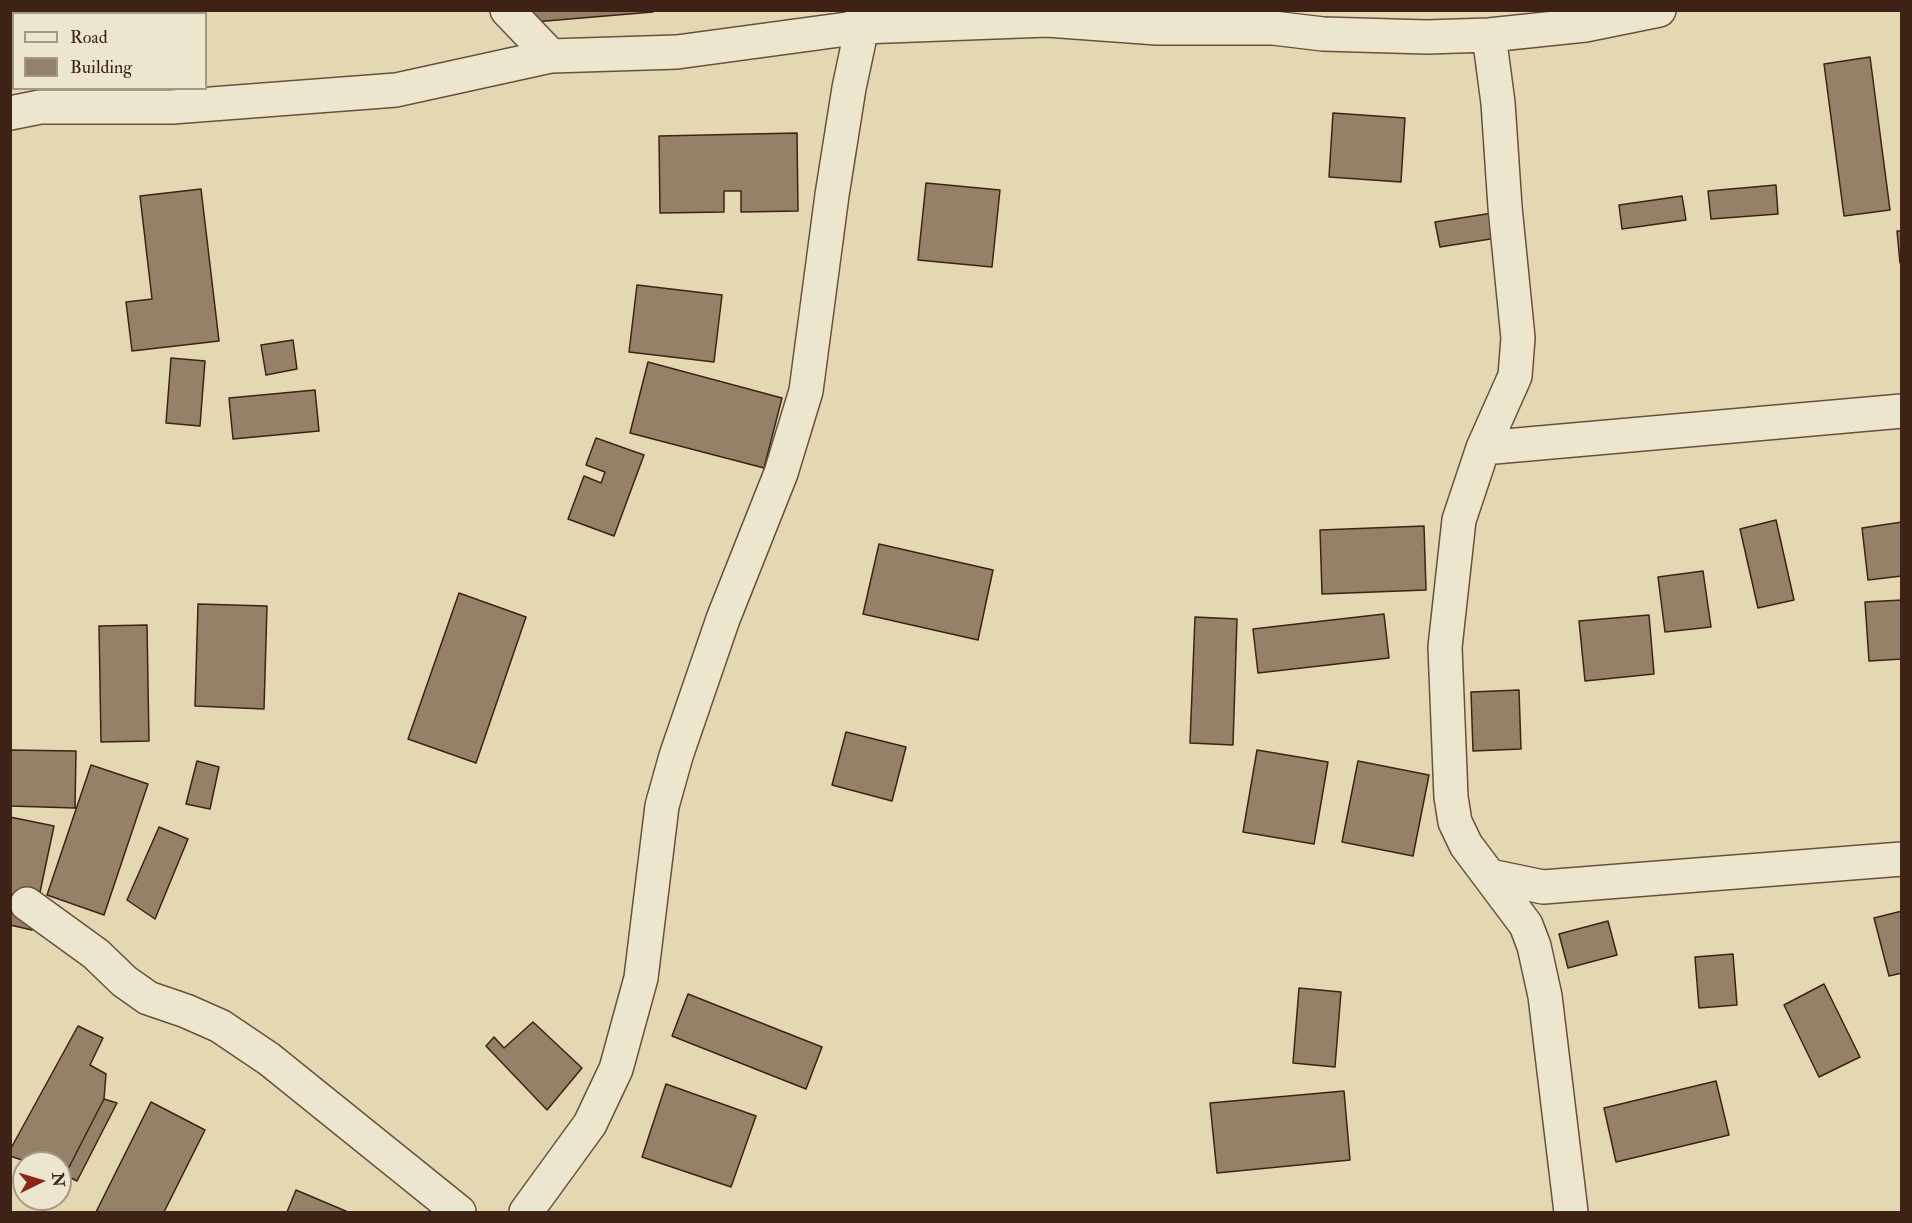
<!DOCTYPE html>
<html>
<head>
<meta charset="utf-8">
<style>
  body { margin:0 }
  #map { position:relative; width:1912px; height:1223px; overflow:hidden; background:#e4d8b3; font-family:"IM FELL Double Pica",serif }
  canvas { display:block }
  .frame { position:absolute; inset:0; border:12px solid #3e2215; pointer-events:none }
  .legend { position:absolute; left:12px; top:12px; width:195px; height:78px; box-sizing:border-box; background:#ede6ce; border:2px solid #a79884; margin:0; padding:8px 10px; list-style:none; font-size:18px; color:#3e2215 }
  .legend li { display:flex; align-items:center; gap:12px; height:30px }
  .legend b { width:30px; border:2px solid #a79884 }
  .north { position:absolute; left:12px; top:1151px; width:60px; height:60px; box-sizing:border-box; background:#ede6ce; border:2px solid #a79884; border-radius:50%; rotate:85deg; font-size:16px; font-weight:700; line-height:24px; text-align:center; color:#3e2215 }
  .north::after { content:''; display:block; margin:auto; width:21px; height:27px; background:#8f2418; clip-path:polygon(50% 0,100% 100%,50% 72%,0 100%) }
</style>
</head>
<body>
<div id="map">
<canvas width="1912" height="1223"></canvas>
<div class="frame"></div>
<ul class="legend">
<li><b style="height:8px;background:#ede6ce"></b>Road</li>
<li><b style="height:16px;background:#948167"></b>Building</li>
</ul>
<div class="north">N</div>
</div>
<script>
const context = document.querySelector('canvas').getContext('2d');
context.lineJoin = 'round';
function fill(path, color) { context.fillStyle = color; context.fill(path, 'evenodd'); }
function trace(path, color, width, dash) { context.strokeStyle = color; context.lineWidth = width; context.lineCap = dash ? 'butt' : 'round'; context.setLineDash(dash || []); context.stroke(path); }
const building = new Path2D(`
  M521 10H653V12L522 23Z
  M1870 57 1890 210 1844 216 1824 64Z
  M1333 113 1405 118 1401 182 1329 177Z
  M797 133 798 211 741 212V191H724V212L660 213 659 136Z
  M926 183 1000 190 992 267 918 260Z
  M1776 185 1778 214 1711 219 1708 191Z
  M201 189 219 341 132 351 126 302 152 299 140 196Z
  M1682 196 1686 220 1622 229 1619 205Z
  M1499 212 1503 237 1440 247 1435 222Z
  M1897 231H1902V263H1900Z
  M637 285 722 295 714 362 629 352Z
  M293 340 297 369 266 375 261 345Z
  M171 358 205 361 200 426 166 423Z
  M648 362 782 398 764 468 630 433Z
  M315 390 319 431 233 439 229 398Z
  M596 438 644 455 614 536 568 519 584 476 601 483 605 472 586 465Z
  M1776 520 1794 600 1758 608 1740 529Z
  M1902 522V576L1868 580 1862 528Z
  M1424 526 1426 590 1322 594 1320 530Z
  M879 544 993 570 978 640 863 614Z
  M1703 571 1711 627 1665 632 1658 577Z
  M459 593 526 617 476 763 408 739Z
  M1902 600V659L1869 661 1865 602Z
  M198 604 267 606 264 709 195 706Z
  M1384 614 1389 658 1258 673 1253 629Z
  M1649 615 1654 674 1585 681 1579 621Z
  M1195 617 1237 619 1233 745 1190 743Z
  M147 625 149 741 101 742 99 626Z
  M1519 690 1521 749 1473 751 1471 692Z
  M846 732 906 747 892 801 832 785Z
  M10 750 76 751 75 808 10 806Z
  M1257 750 1328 762 1314 844 1243 832Z
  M197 761 219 767 210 809 186 804Z
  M1358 761 1429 775 1413 856 1342 842Z
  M91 765 148 784 104 915 47 895Z
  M10 817 54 826 32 930 10 925Z
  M159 827 188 839 155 919 127 900Z
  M1902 911V973L1889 976 1874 918Z
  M1608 921 1617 955 1568 968 1559 934Z
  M1733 954 1737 1005 1699 1008 1695 957Z
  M1824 984 1860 1057 1819 1077 1784 1005Z
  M1299 988 1341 992 1335 1067 1293 1063Z
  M688 994 822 1047 806 1089 672 1036Z
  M533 1022 582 1068 547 1110 486 1046 494 1037 504 1048Z
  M78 1026 103 1038 90 1065 106 1074 104 1099 65 1175 60 1173V1163H31L10 1156V1150Z
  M1716 1081 1729 1135 1616 1162 1604 1108Z
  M666 1084 756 1116 731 1187 642 1157Z
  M1344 1091 1350 1160 1217 1173 1210 1103Z
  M104 1099 117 1103 77 1181 65 1175Z
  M151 1102 205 1130 164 1212H96Z
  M296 1190 348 1212H287Z`);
const minor = new Path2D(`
  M507 10 551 56
  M1489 35 1498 103 1505 207 1518 338 1515 376 1483 448 1459 520 1445 647 1451 797 1455 822 1466 845 1526 925 1534 946 1545 996 1571 1212
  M10 113 40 107H172L396 90 551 56 677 52 862 27 1047 20 1157 28H1273L1323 34 1427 37 1489 35 1585 25 1659 10
  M1483 448 1902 411
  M1490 876 1543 887 1902 859
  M27 904 96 954 124 981 148 998 186 1011 220 1026 269 1059 459 1212
  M526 1212 590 1124 616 1069 641 978 662 806 676 756 723 619 781 473 806 391 832 195 849 88 862 27V10`);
fill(building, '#948167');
trace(building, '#3e2215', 1.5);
trace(minor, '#68503c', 36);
trace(minor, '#ede6ce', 33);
</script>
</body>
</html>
